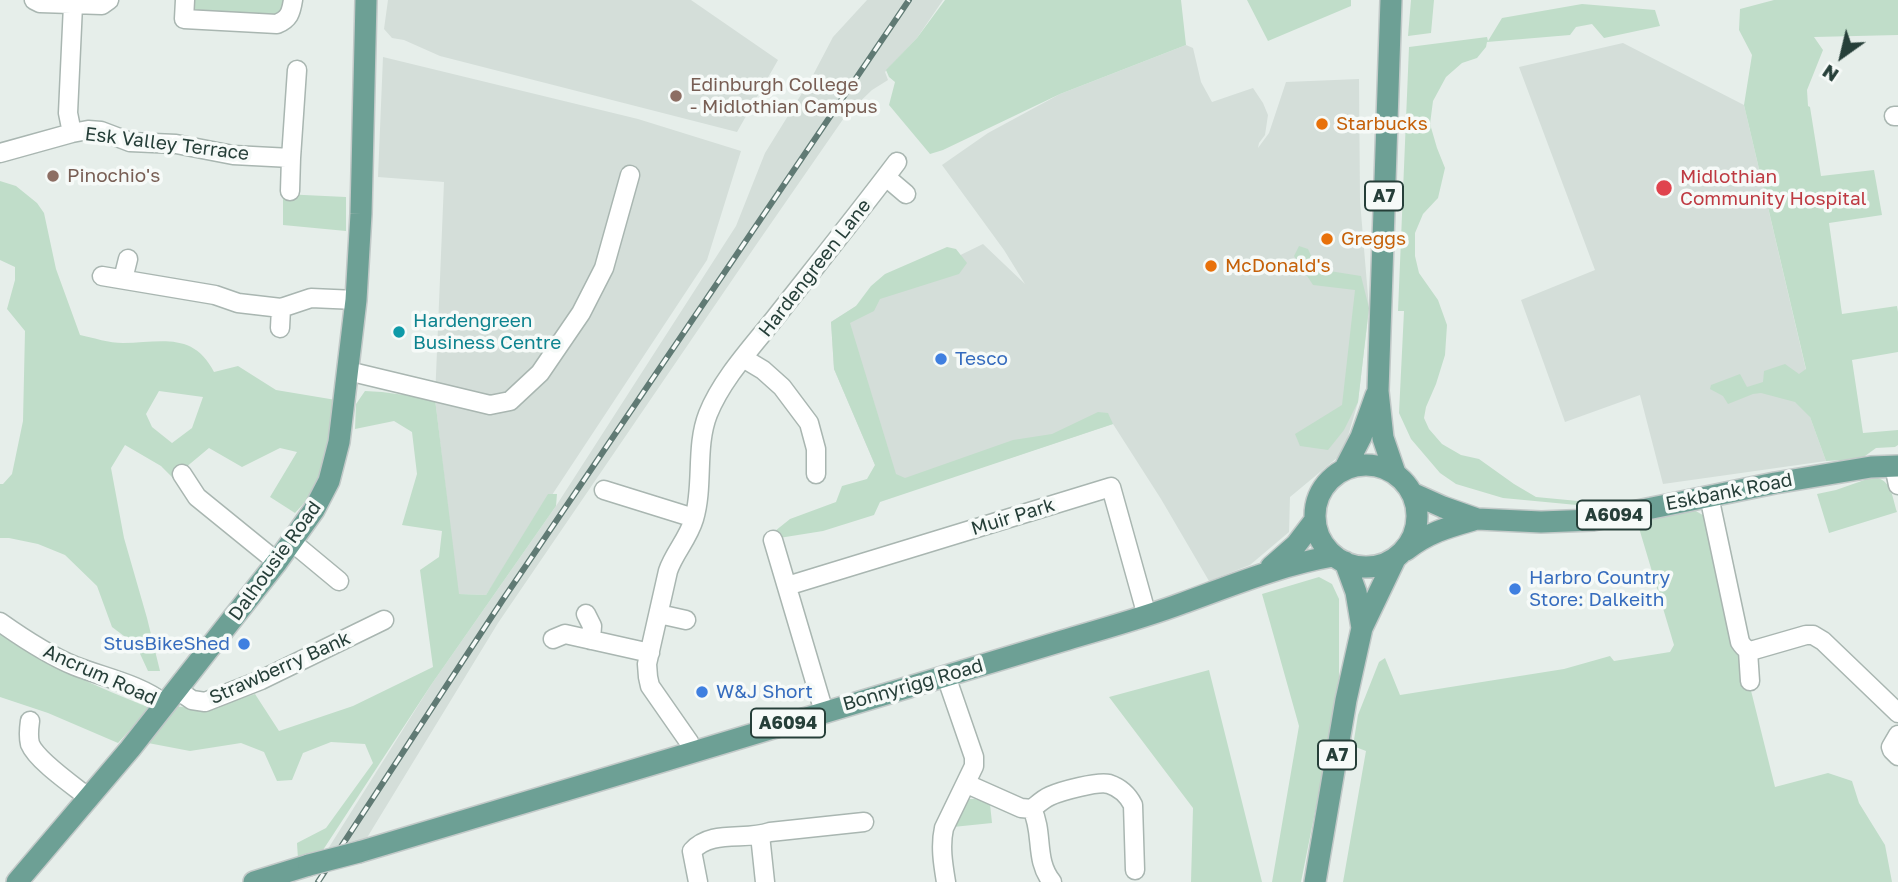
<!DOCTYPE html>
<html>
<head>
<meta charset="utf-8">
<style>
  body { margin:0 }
  #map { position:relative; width:1898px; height:882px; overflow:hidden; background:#e6eeea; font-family:"Golos Text",sans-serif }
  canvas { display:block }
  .north { position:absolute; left:1807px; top:21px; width:70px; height:70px; -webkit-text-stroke:5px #f6faf8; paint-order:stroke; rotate:214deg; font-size:19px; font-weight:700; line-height:28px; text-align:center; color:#263f39 }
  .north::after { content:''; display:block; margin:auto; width:24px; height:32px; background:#263f39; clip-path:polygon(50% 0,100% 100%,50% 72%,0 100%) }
</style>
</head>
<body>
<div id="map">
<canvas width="1898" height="882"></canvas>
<div class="north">N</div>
</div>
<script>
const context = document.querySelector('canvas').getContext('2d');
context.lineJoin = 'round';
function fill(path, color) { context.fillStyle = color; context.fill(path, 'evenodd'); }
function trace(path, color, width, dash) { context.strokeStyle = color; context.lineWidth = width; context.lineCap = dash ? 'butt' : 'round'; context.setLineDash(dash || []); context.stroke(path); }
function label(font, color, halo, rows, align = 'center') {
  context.font = font + ' "Golos Text",sans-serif'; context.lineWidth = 7; context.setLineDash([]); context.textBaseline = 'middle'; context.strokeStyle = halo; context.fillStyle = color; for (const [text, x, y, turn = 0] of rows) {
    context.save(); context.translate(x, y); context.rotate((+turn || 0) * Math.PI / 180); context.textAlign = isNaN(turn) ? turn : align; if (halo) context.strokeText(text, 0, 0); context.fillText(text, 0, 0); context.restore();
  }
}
const built = new Path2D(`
  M388 0H691L778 60 737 132 440 56 404 40 392 38 384 29Z
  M867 0H943L917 38 885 72 888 80 872 90 846 115 756 245 498 623 365 841 326 852 431 685 556 506 736 226 765 153 812 77 833 37Z
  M1623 43 1744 105 1806 370 1810 417 1826 461 1663 484 1640 395 1565 422 1521 300 1595 270 1519 67Z
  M1186 45 1193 48 1201 82 1212 102 1253 88 1263 103 1268 115 1265 135 1259 143 1258 148 1269 133 1286 82 1359 79 1360 201 1369 308 1358 402 1343 453 1290 497 1289 532 1250 565 1209 581 1161 499 1113 424 889 498 834 369 831 322 856 306 983 244 1025 284 1004 250 942 165 988 133 1060 94Z
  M383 57 638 119 741 151 707 260 486 595 458 594 435 399 444 182 378 177Z`);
const green = new Path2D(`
  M192 0H287L286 7 274 19 269 14H249L244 18 196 16 191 10Z
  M945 0H1181L1186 45 1060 94 943 150 930 154 889 105 895 82 889 77 886 70 917 38Z
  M1247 0H1351V6L1268 41Z
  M1411 0H1434L1431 33 1408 36Z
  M1774 0H1898V35L1814 37 1823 50 1807 90 1808 106 1810 107 1821 176 1874 170 1882 215 1829 223 1842 314 1897 306 1898 312V352L1852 360 1863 433 1898 430V445L1895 447 1876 448 1861 459 1826 461 1810 417 1795 402 1761 393 1753 394 1728 404 1723 396 1710 389 1711 385 1740 374 1747 387 1763 382 1764 371 1785 364 1799 374 1806 369 1744 105 1752 55 1739 30 1740 9Z
  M1582 4 1655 10 1660 26 1604 38 1592 24 1576 27 1570 35 1487 42 1486 47 1477 58 1462 63 1446 77 1433 101 1430 124 1437 148 1445 168 1438 198 1423 214 1415 233V256L1419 273 1438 300 1447 325 1445 355 1436 384 1426 407 1424 418 1429 429 1442 444 1461 455 1479 459 1514 484 1536 497 1599 503 1598 507 1503 498 1456 484 1440 473 1411 439 1399 413 1404 311H1398L1409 47 1487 37 1488 41 1502 18Z
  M0 181 16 186 37 203 44 213 56 269 80 335C94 338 109 343 123 343 160 343 193 331 214 372L238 366 276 390 336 400 325 465 316 490 295 513 270 497 297 452 280 448 242 467 209 448 173 478 161 466 125 445 111 468 124 538 147 618 160 671H148L136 645 112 627 97 586 65 555 38 544 9 538H0V484H3L12 474 23 421 25 331 7 309 15 280V267L0 260ZM159 391 203 397 192 428 172 443 152 427 146 414Z
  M283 194 346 197V231L283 225Z
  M1299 246 1308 249 1317 269 1361 276 1369 308 1358 402 1344 430 1328 450 1300 446 1295 434 1342 405 1355 290 1313 285 1294 256Z
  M947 247 956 249 967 263 959 274 880 299 874 311 850 323 896 474 905 478 1013 440 1052 434 1098 412 1108 413 1113 424 880 502 874 515 823 531 779 538 775 531 790 519 836 502 842 486 867 479 875 465 834 369 831 322 856 306 871 286 885 274Z
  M365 391 382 392 435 399 459 594 486 595 548 494H557L556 506 431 685 323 850 298 859 297 843 326 828 373 763 365 744 331 742 303 753 292 780 277 781 264 752 241 743 190 751 148 743 175 706 206 710 255 694 279 731 353 706 433 667 420 570 439 557 442 531 402 525 417 474 412 432 394 421 355 429 356 404Z
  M1873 477C1892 479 1892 497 1897 512L1829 533 1817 494 1836 490Z
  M1694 510 1708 518 1775 787 1828 773 1852 781 1859 803 1885 845 1892 882H1343L1366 751 1353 746 1358 715 1379 662 1385 658 1400 695 1564 669 1610 656 1614 661 1670 652 1674 645 1639 528 1642 521Z
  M1319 577 1332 584 1339 599V692L1301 882H1272L1299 726 1262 594Z
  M0 632C46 665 98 687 150 708L118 743 48 713 0 697Z
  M1209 670 1262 882H1191L1193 808 1109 697Z
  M969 799H975L990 804 992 823 953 827 965 803Z`);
const minor = new Path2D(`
  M34 0 40 3 102 5 109 0
  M185 0 184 19 277 24C289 19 291 13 293 0
  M1894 116H1898
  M72 133 68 113 73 5
  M0 153 72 133 88 130 101 131 130 142 176 144 233 155 291 158 297 70
  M886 177 906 194
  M290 191 291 158
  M102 276 215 295 238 303 281 308 311 298 356 300
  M123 279 128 259
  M280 328 281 308
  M743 358 763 370 782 387 809 423 816 449V474
  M348 371 490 405 510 401 540 373 581 313 604 268 630 175
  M1894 466 1898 485
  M182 474 197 497 277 562
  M604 490 694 518
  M1709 496 1740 642C1744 648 1747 651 1754 650L1806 635H1813L1823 641 1898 713
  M773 540 824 712
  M292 542 339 581
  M787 586 1111 487 1147 616
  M586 614 592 626 591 640
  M659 614 686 620
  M0 622C24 639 48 655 75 666 106 678 139 684 165 704
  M553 639 565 634 650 653
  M1748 651 1750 681
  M176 689 192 700 205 702 261 680 384 620
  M30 721C29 728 28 736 30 744 37 761 74 786 89 798
  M1898 735 1891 747 1892 750 1898 756
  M692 753 689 742 650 686 648 677 647 664 668 571C674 553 688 539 694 519 704 485 695 447 708 414 722 379 752 347 775 318 816 266 857 215 897 162
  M967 784 1021 808 1032 809C1044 833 1034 860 1052 882
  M1032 809C1038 804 1043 799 1050 796 1061 791 1098 781 1109 784 1121 788 1128 795 1133 805L1135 870
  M760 835 765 882
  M698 882 692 851C711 829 746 841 770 832L864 822
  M946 882C943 864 940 846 944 828L974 766V757L946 676`);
const major = new Path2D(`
  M1391 0 1378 391 1383 438 1395 473
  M1315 516a51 51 0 1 1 102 0a51 51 0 1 1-102 0Z
  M1344 470 1361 437 1376 395
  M1414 494 1443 507 1477 519 1541 522 1593 520 1775 483 1871 467 1898 466
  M1406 550C1429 532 1449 527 1477 519
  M1345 562 1356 592 1362 628
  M1271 567 1296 545 1315 520
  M359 852C594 783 827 711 1062 641 1102 629 1143 618 1183 603 1233 585 1281 565 1333 556
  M17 882 130 749 277 562 314 510 329 481 339 442 356 300 361 214 366 0
  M254 882 309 865
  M1315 882 1346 700 1362 628 1395 559`);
const rail = new Path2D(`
  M318 882 502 601 909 0`);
const majorBridge = new Path2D(`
  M309 865 359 852`);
const markers = [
  [676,96,7,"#8d6e63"],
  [1322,124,7,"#e8710a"],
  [53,176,7,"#8d6e63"],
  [1664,188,9,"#e0444e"],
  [1327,239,7,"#e8710a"],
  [1211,266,7,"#e8710a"],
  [399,332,7,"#0f9aa8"],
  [941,359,7,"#3f7fe0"],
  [1515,589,7,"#3f7fe0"],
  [244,644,7,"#3f7fe0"],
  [702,692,7,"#3f7fe0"]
];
const shields = [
  [1384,196,38],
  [1614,515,74],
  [788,723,74],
  [1337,755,38]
];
const shieldNames = [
  ["A7",1384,196],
  ["A6094",1614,515],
  ["A6094",788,723],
  ["A7",1337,755]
];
const educationNames = [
  ["Edinburgh College",690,85],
  ["- Midlothian Campus",690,107],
  ["Pinochio's",67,176]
];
const foodNames = [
  ["Starbucks",1336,124],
  ["Greggs",1341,239],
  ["McDonald's",1225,266]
];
const streetNames = [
  ["Esk Valley Terrace",167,144,7],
  ["Hardengreen Lane",815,268,-52],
  ["Eskbank Road",1729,492,-11],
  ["Muir Park",1013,517,-17],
  ["Dalhousie Road",275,561,-54],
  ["Strawberry Bank",280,668,-24],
  ["Ancrum Road",100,675,24],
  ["Bonnyrigg Road",913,685,-16]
];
const healthNames = [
  ["Midlothian",1680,177],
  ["Community Hospital",1680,199]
];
const cultureNames = [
  ["Hardengreen",413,321],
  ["Business Centre",413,343]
];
const shopNames = [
  ["Tesco",955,359],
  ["Harbro Country",1529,578],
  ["Store: Dalkeith",1529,600],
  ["StusBikeShed",230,644,"right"],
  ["W&J Short",716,692]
];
fill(built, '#d4ded9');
fill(green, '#c0ddc9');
trace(minor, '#a9b6b1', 21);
trace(major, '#c2c9c8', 24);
trace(minor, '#fff', 18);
trace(major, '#6da095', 21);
trace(rail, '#607a74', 6);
trace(rail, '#f6faf8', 3.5, [10]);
trace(majorBridge, '#c2c9c8', 24, []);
trace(majorBridge, '#6da095', 21);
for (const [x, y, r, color] of markers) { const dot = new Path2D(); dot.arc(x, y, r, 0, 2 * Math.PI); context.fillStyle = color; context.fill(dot); trace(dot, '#f6faf8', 2.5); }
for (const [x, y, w] of shields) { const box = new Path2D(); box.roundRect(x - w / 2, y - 14.5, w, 29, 5); context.fillStyle = '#f6faf8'; context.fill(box); trace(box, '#263f39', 2); }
label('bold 18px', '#263f39', null, shieldNames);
label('19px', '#785e54', '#f6faf8', educationNames, 'left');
label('19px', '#c56008', '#f6faf8', foodNames, 'left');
label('19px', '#263f39', '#f6faf8', streetNames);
label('19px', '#be3a42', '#f6faf8', healthNames, 'left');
label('19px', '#0d838f', '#f6faf8', cultureNames, 'left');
label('19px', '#366cbe', '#f6faf8', shopNames, 'left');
</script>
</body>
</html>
